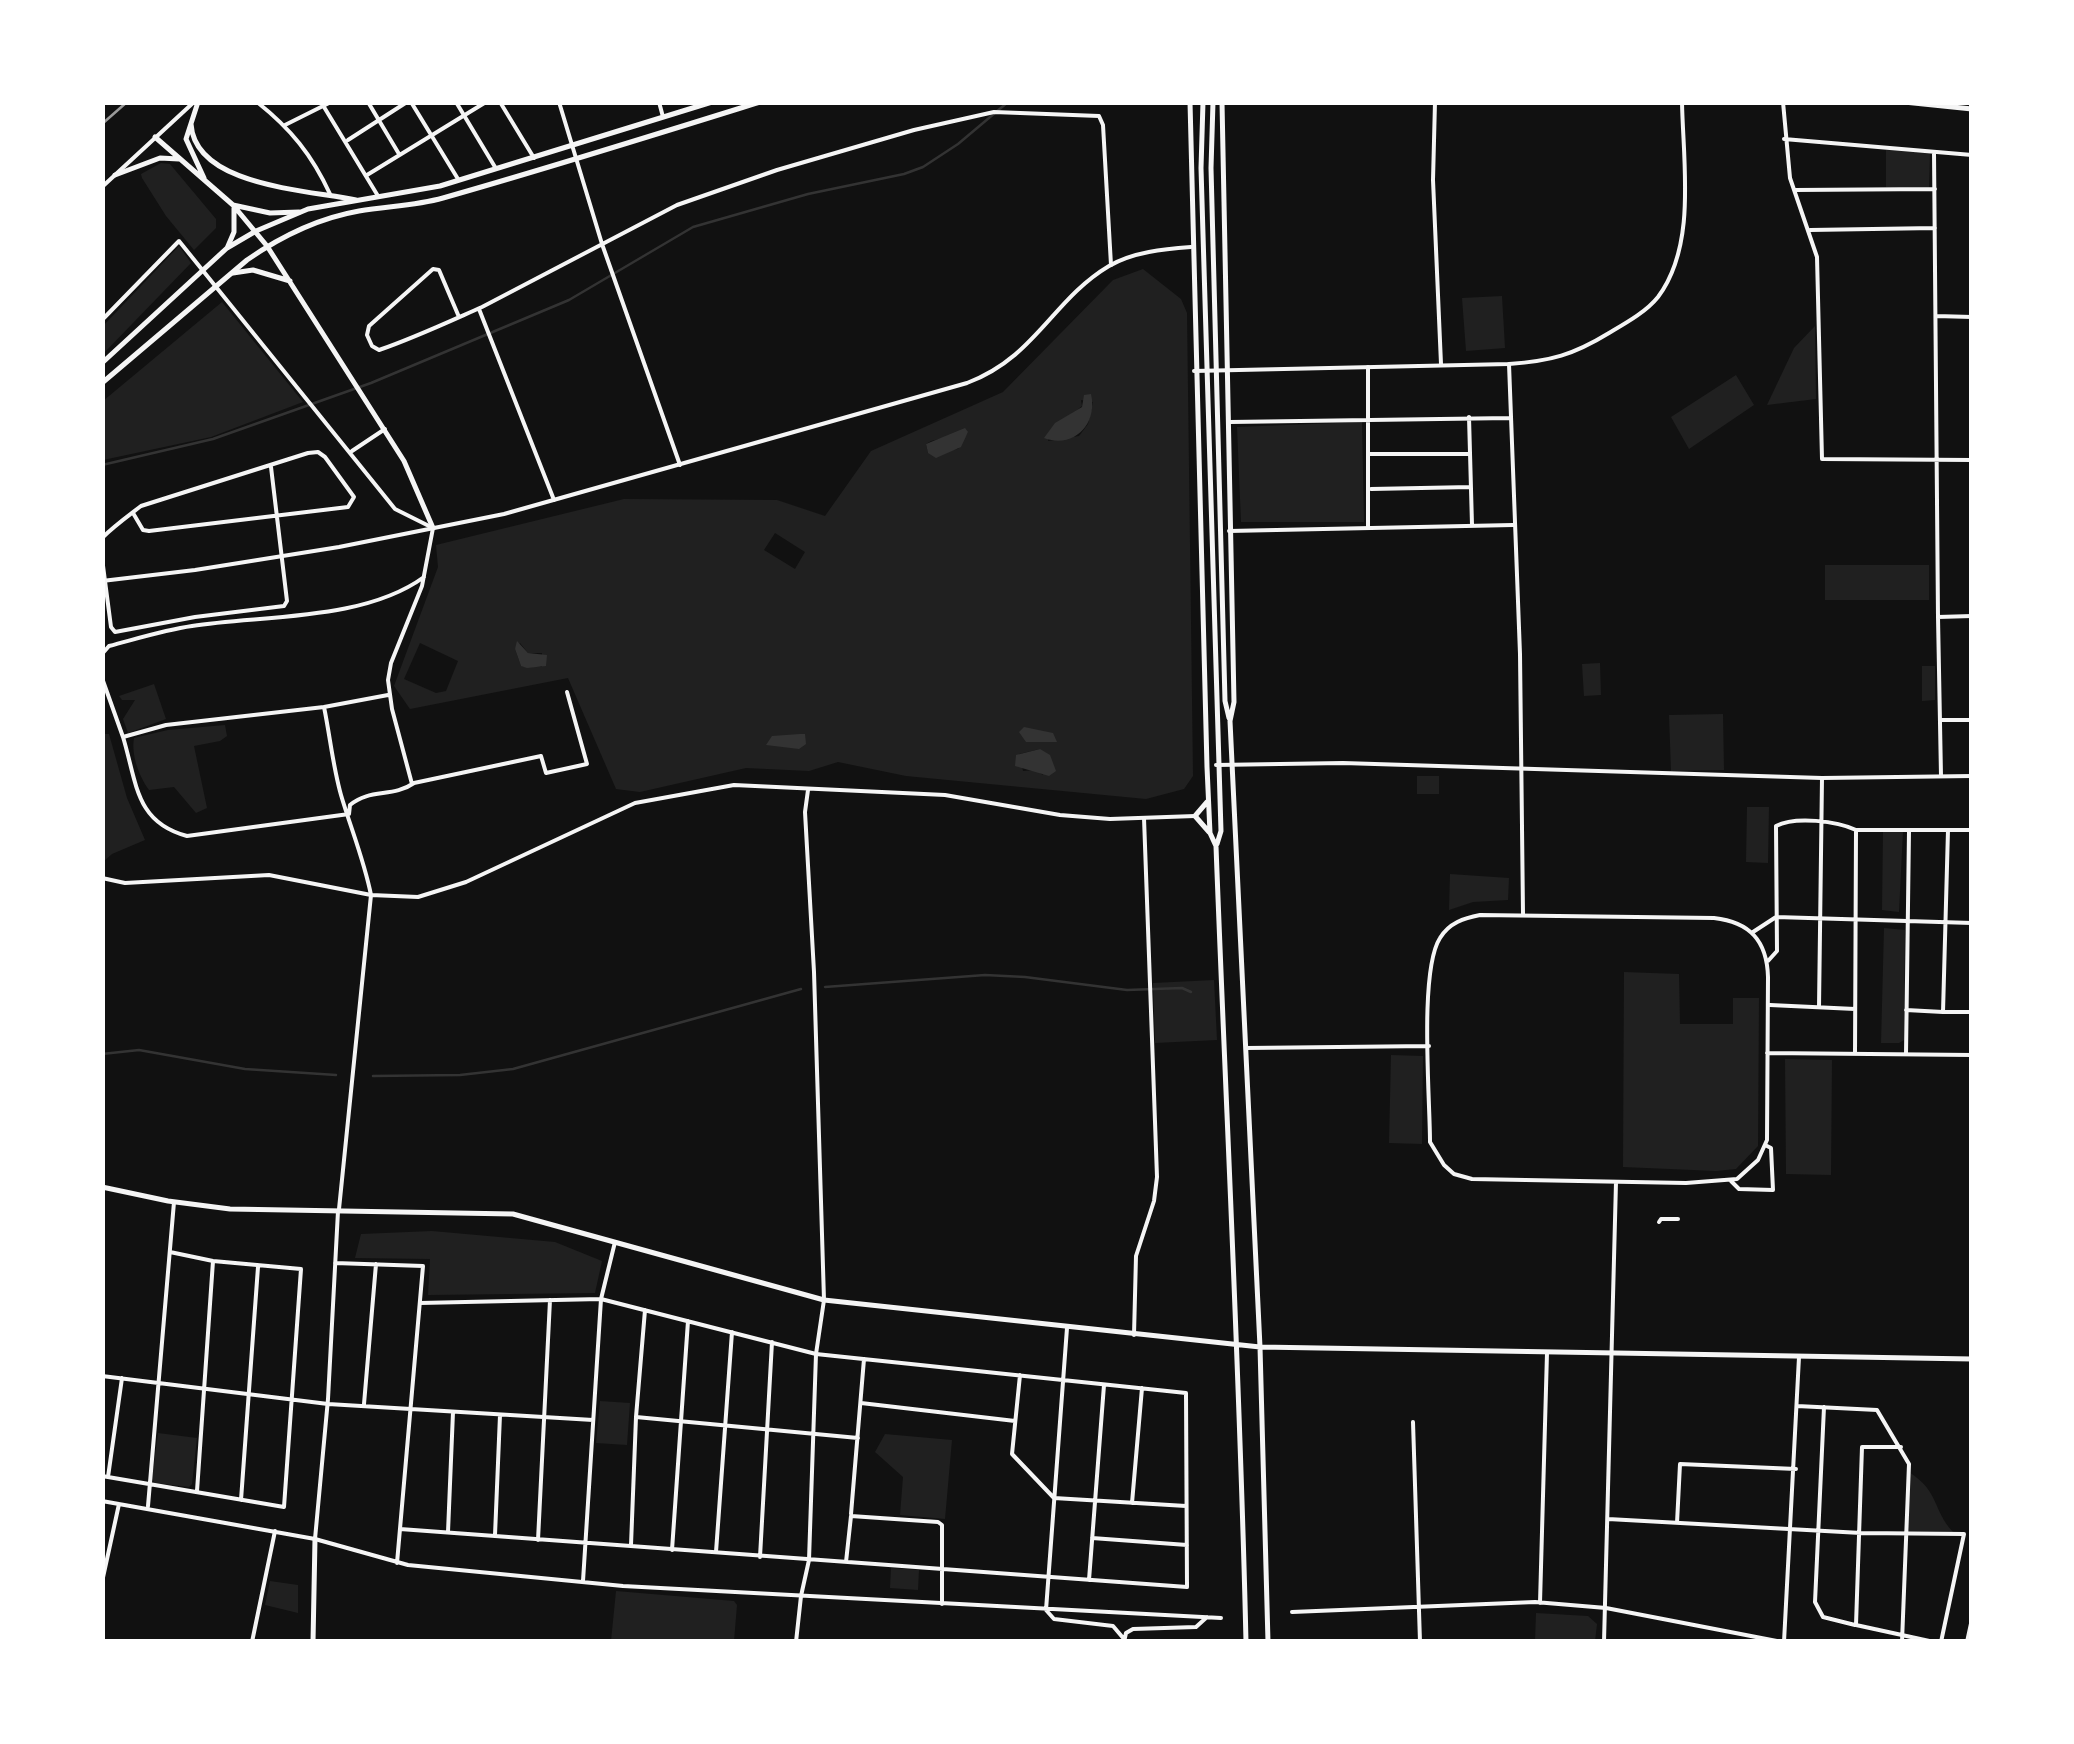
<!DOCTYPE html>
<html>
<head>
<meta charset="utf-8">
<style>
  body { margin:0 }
  #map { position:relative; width:2074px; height:1744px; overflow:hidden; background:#111; font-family:Helvetica,sans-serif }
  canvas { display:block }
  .frame { position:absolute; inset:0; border:105px solid #fff; pointer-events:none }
</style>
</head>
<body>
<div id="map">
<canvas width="2074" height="1744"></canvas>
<div class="frame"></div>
</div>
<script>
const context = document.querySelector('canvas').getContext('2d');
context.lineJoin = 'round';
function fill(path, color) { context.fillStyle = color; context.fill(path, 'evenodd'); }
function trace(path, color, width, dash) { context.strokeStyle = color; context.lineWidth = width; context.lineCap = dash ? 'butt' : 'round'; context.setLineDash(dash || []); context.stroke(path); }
const green = new Path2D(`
  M1886 150 1930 153 1929 188 1886 187Z
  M161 163 170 164 216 219V228L194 250 166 216 142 178 141 174Z
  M179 246 191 263 103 354V326Z
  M1143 269 1181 299 1187 313 1193 776 1184 789 1146 799 906 776 838 762 809 771 746 768 640 792 616 789 568 678 410 709 394 686 438 567 436 545 624 499 777 500 825 516 871 451 1003 392 1113 280ZM1081 400 1093 402 1088 424 1079 436 1048 441C1053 421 1068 418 1082 406ZM968 432 958 449 928 453 926 444 931 441ZM775 533 805 552 795 569 764 550ZM420 643 458 661 446 691 436 693 404 679ZM520 643 528 653H542V667L521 666 515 649ZM1040 749 1043 775 1035 770 1023 771 1019 754Z
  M1502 296 1505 348 1466 351 1462 298Z
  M222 302 303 402 211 437 103 460V401Z
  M1815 326 1816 399 1767 405 1794 348Z
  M1736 375 1754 405 1689 449 1671 417Z
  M1362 422 1364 522H1241L1237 427Z
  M1825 565H1929V600H1825Z
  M1600 663 1601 695 1584 696 1582 664Z
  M1922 666H1935V700L1922 701Z
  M154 684 166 719 128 733 123 719 135 700H122L119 696Z
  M1723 714 1724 770 1671 771 1669 715Z
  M225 725 227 736 220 741 194 746 207 808 196 813 174 787 149 790C139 776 131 755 134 738L168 730Z
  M102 734H109L127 798 145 840 112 854 103 862Z
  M1417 776H1439V794H1417Z
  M1747 807H1769L1768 863 1746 862Z
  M1883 831H1903L1899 912 1882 910Z
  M1450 874 1509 878 1508 900 1473 902 1449 910Z
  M1884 928 1905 930 1904 1040 1899 1043H1881Z
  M1624 972 1679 974 1680 1024H1733V998H1759L1758 1146 1736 1169 1716 1171 1623 1167Z
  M1214 980 1217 1040 1155 1043 1153 983Z
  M1391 1055 1423 1056 1422 1144 1389 1143Z
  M1785 1059 1832 1060 1831 1175 1786 1174Z
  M432 1231 555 1242 602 1261 595 1293 428 1295 430 1259 355 1258 361 1234Z
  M600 1401 630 1403 627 1445 596 1443Z
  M158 1433 197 1438 192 1484 189 1487 155 1483 152 1479Z
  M885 1434 952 1440 945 1519 900 1515 903 1477 875 1452Z
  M1909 1472C1940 1492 1932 1509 1953 1532L1907 1531Z
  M891 1568 919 1570 918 1590 890 1588Z
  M270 1581 298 1585V1613L265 1605Z
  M616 1591 734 1601 737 1605 734 1641H611Z
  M1536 1613 1588 1616 1597 1624 1595 1641H1535Z`);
const water = new Path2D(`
  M1091 394C1098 424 1074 449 1044 438L1055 423 1082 407 1084 395Z
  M965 428 968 432 961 447 936 458 928 453 926 444Z
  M517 641 528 653 547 655 546 666 527 668 521 666 515 649Z
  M1024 727 1053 733 1057 742H1026L1019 732Z
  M800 734H805L806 744 799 749 766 745 772 736Z
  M1040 749 1050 755 1056 771 1049 776 1015 766 1016 755Z`);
const stream = new Path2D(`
  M102 465 213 439 371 383 569 300 693 227 808 194 904 174 923 167 958 144 1008 102
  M825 987 985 975 1025 977 1127 990 1182 988 1191 992
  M102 1054 139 1050 245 1069 336 1075
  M373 1076 460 1075 513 1069 801 989`);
const minor = new Path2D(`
  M257 102C291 129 312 155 330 194
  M368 102 399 154
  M411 102 458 179
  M456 102 495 167
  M500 102 534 158
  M559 102 602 244 680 465
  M659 102 663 117
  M1435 102 1433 180 1441 364
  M1783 102 1790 178 1817 257 1822 459 1972 460
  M324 107 378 196
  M285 125 331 102
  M1784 139 1972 155
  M348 140 407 102
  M1934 152 1938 617
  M367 175 486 102
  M1795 190 1935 189
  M1810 230 1935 228
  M479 309 554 500
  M1936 316 1972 317
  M459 317 439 270 433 269 369 326 367 335 372 346 379 350C414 338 448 322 482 307L677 205 777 170 914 130 994 112 1099 116 1103 125 1111 265
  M102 320 179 241 395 509 433 528 422 586 391 663 388 680 392 709 412 784
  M1509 364 1520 654 1523 914
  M1368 367V527
  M1469 417 1472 525
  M1230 422 1510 418
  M352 451 385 429
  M1370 454H1470
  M1371 489 1471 487
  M1229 531 1513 525
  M102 538C114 526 128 516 141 506L308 453 318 452 325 457 354 497 348 507 149 531 143 530 133 513
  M102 558 111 627 115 632 195 617 284 606 287 601 271 467
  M102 654 109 646C136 639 164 630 192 626 263 615 364 621 424 577
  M102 678 123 737
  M324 707 388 695
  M1941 720H1972
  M1941 776 1938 617 1972 616
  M349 814 187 836C135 822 137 783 123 737L166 725 324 707C330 736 333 767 341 795 351 829 364 860 371 895
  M349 814 350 805C370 788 393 798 414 783L541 756 546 773 587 764 567 692
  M1856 830H1972
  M1480 915 1714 918C1750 922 1767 941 1768 977L1767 1140 1758 1160 1737 1179 1686 1183 1472 1179 1454 1174 1444 1165 1430 1142C1430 1098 1419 971 1440 938 1449 923 1464 918 1480 915Z
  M1776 917 1972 923
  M1753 932 1776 917
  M1768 961 1777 951 1776 826C1795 816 1837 821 1856 830L1855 1054
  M1770 1005 1855 1009
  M1819 1007 1822 778
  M1906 1010 1943 1012 1948 830
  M1943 1012H1972
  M1246 1048 1429 1046
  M1767 1053 1972 1055
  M1906 1054 1909 831
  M1731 1181 1739 1189 1773 1190 1771 1148 1765 1145
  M1659 1222 1661 1219H1678
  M335 1263 423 1266 397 1563
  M420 1303 601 1299 816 1354 809 1560 801 1596
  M1067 1328 1046 1610 1054 1619 1113 1626 1124 1639
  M1134 1335 1136 1256 1154 1201 1157 1177 1144 818
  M1020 1375 1012 1454 1054 1498 1186 1506
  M102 1376 328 1404 593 1420
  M861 1403 1015 1421
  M364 1404 376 1264
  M1797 1406 1877 1410 1909 1464 1902 1642
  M1824 1407 1815 1602 1823 1617 1855 1625
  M636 1417 858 1438
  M1413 1422 1420 1642
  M1901 1447H1862L1856 1625 1934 1642
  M102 1476 284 1507 301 1269 213 1261 170 1252
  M108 1477 122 1378
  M197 1491 213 1261
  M241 1500 258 1267
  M102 1501 315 1539 408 1565 623 1586 1221 1618
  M1132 1503 1142 1388
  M148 1506 174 1202
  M851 1514 864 1359
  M1608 1519 1861 1533 1964 1534 1941 1642
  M1677 1523 1680 1464 1796 1469
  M400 1529 1187 1587 1186 1393 816 1354 824 1300
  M448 1532 453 1412
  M495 1535 500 1415
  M1092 1538 1187 1545
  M315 1539 328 1399 338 1211
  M538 1540 550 1300
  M631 1545 636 1417 645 1310
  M672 1550 688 1321
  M716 1552 732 1332
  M760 1557 772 1342
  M846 1562 851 1516 938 1522 942 1525V1604
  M1089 1580 1104 1385
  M583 1581 601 1299 615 1242
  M102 1582 119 1504
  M1540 1603 1547 1353
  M1292 1612 1535 1602 1606 1608 1782 1642
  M252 1642 275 1531
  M1124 1642 1126 1633 1133 1629 1196 1627 1207 1617
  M1604 1642 1616 1182
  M1784 1642 1799 1357`);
const tertiary = new Path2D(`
  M102 187 194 102
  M1194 371 1509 364C1551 361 1573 355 1609 333 1626 323 1646 312 1658 297 1697 245 1683 163 1682 102
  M102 581 195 570 339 547 504 514 967 383C1036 357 1052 300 1109 266 1133 252 1164 249 1191 247
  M1216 765 1343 763 1822 778 1972 776
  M808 790 805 812 814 972 824 1300
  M102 878 125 883 269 875 371 895 418 897 466 882 635 803 734 785 945 795 1060 815 1110 819 1195 816
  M339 1209 371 895
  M796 1642 801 1596
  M1967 1642 1972 1619`);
const secondary = new Path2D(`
  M198 102 186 139 204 178
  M1190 102 1207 767 1210 833 1216 846C1226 1112 1240 1376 1246 1642
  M1203 102 1201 168 1221 831 1217 844
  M1213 102 1211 168 1225 701 1229 718
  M1222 102 1234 702 1230 721 1260 1347 1268 1642
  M191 124C195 187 310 190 356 200
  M155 137 233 205 267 246 404 461 433 528
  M115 175 160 158 179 159
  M233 205 270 213 299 212
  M228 246 234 232V208
  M233 273 253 270 290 281
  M1207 802 1195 816 1209 832
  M102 1187 168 1201 230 1209 513 1214 824 1300 1260 1347 1972 1359
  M313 1642 315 1539`);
const primary = new Path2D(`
  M1904 102 1972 109
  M102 363 227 248 256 231 308 209 440 186 712 102
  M102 383 247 260C280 237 319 218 359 211 387 206 415 206 443 198 549 168 654 135 760 102`);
const rail = new Path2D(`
  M102 124 127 102`);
fill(green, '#202020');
fill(water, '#333');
trace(stream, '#333', 2.5);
trace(minor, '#f5f5f5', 4);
trace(tertiary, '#f5f5f5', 4);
trace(secondary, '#f5f5f5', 5);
trace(primary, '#f5f5f5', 5);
trace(rail, '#9a9a9a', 2.5);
</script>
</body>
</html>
